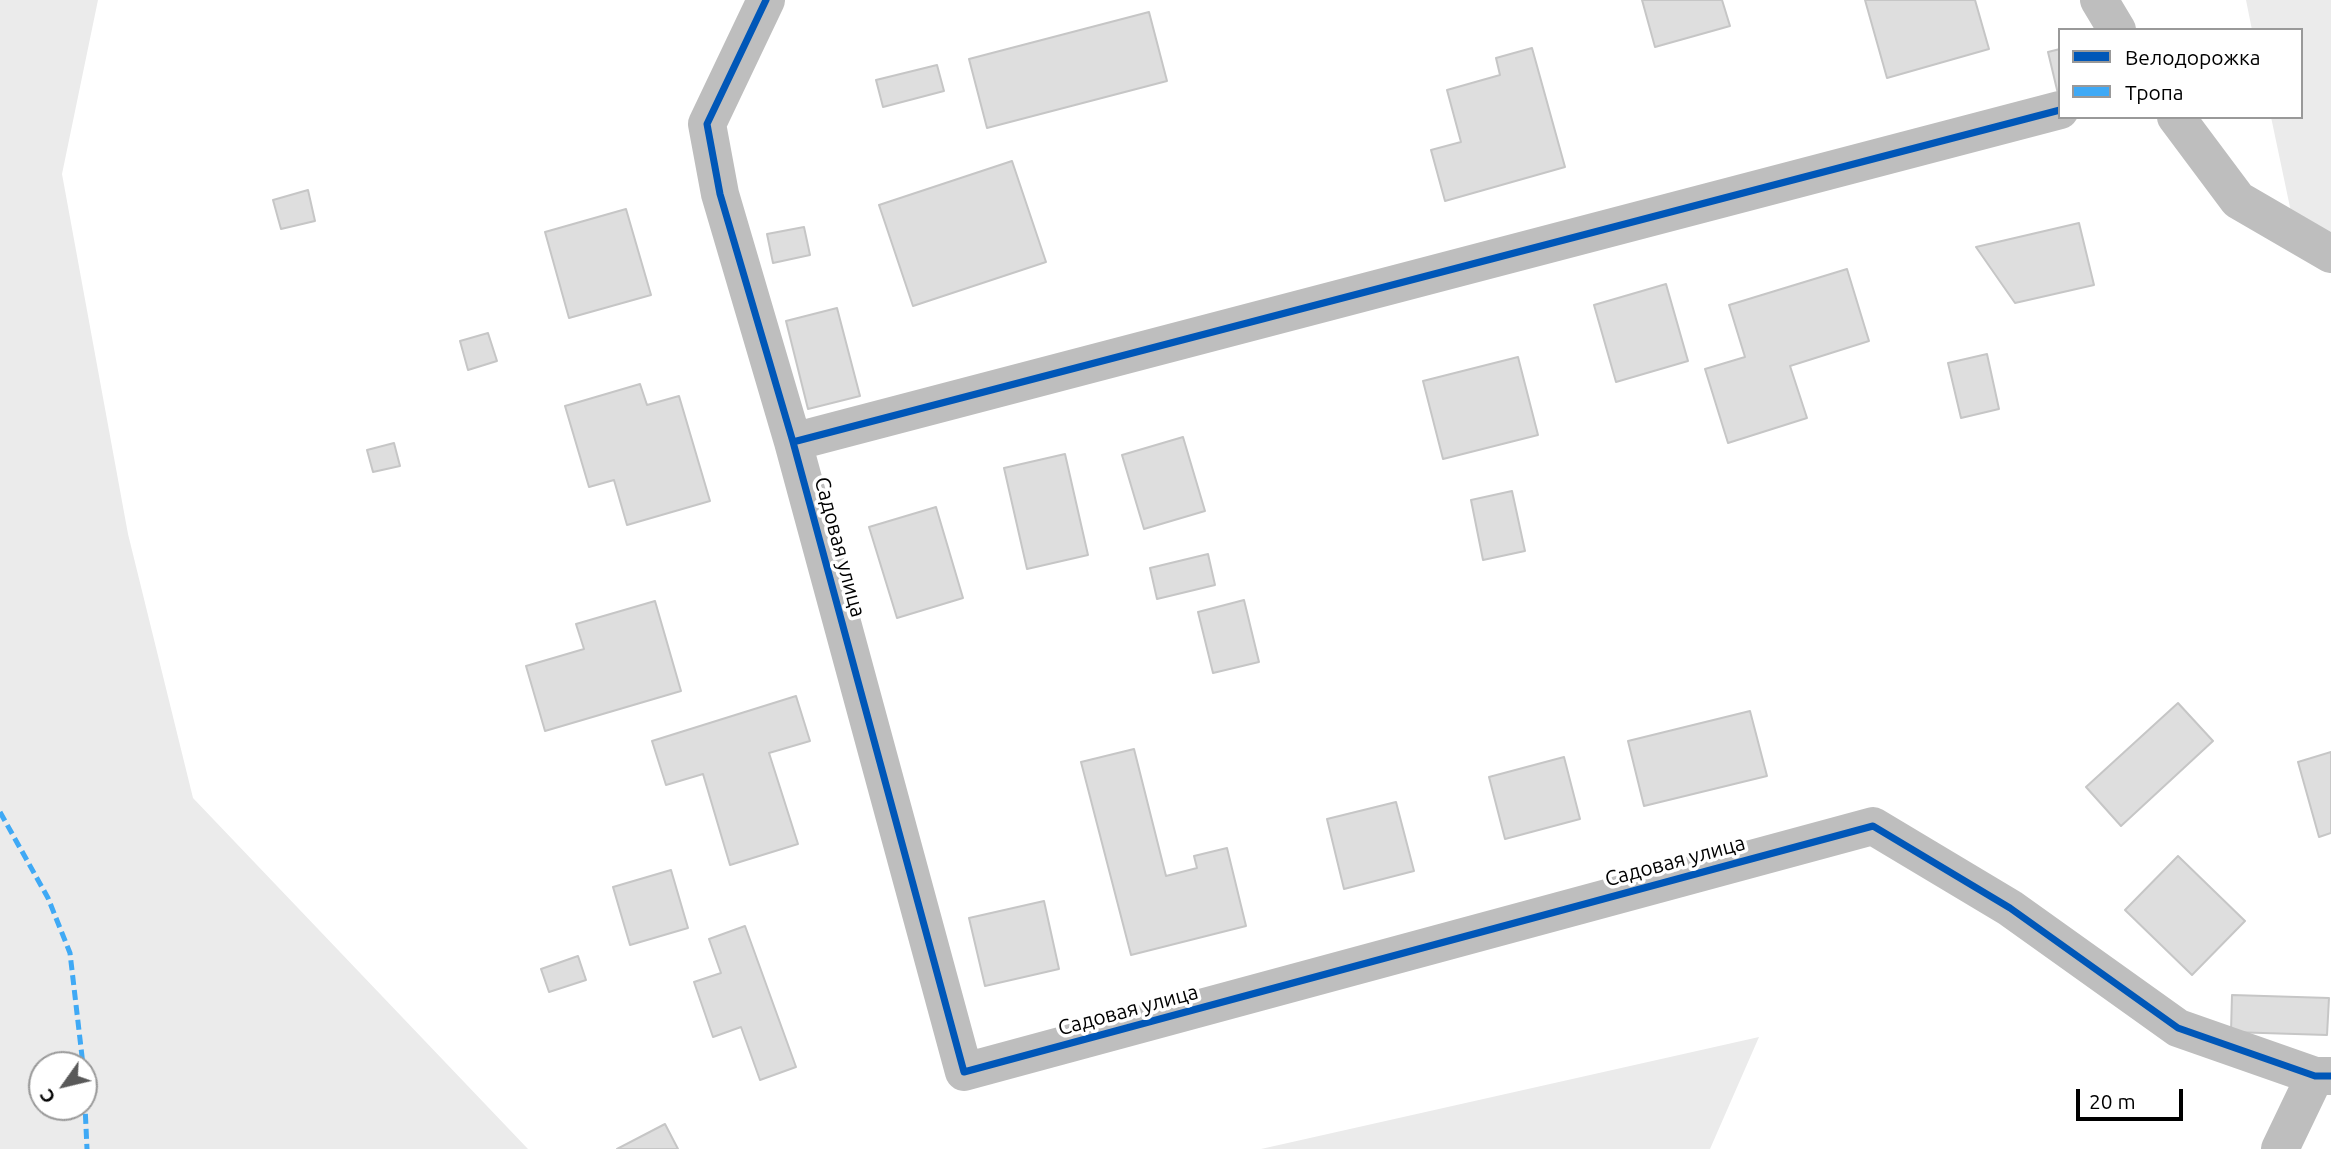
<!DOCTYPE html>
<html>
<head>
<meta charset="utf-8">
<style>
  body { margin:0 }
  #map { position:relative; width:2331px; height:1149px; overflow:hidden; background:#fff; font-family:Ubuntu,sans-serif }
  canvas { display:block }
  .legend { position:absolute; left:2058px; top:28px; width:245px; height:91px; box-sizing:border-box; background:#fff; border:2px solid #999; margin:0; padding:9px 12px; list-style:none; font-size:21px; color:#000 }
  .legend li { display:flex; align-items:center; gap:14px; height:35px }
  .legend b { width:35px; border:2px solid #999 }
  .north { position:absolute; left:28px; top:1051px; width:70px; height:70px; box-sizing:border-box; background:#fff; border:2px solid #999; border-radius:50%; rotate:236deg; font-size:19px; font-weight:700; line-height:28px; text-align:center; color:#000 }
  .north::after { content:''; display:block; margin:auto; width:24px; height:32px; background:#595959; clip-path:polygon(50% 0,100% 100%,50% 72%,0 100%) }
  .scale { position:absolute; left:2076px; top:1089px; width:107px; height:32px; box-sizing:border-box; border:4px solid #000; border-top:0; padding-left:9px; font-size:21px; line-height:24px; white-space:nowrap; color:#000; -webkit-text-stroke:5px #fff; paint-order:stroke }
</style>
</head>
<body>
<div id="map">
<canvas width="2331" height="1149"></canvas>
<ul class="legend">
<li><b style="height:9px;background:#0057b8"></b>Велодорожка</li>
<li><b style="height:9px;background:#3fa9f5"></b>Тропа</li>
</ul>
<div class="north">С</div>
<div class="scale">20 m</div>
</div>
<script>
const context = document.querySelector('canvas').getContext('2d');
context.lineJoin = 'round';
function fill(path, color) { context.fillStyle = color; context.fill(path, 'evenodd'); }
function trace(path, color, width, dash) { context.strokeStyle = color; context.lineWidth = width; context.lineCap = dash ? 'butt' : 'round'; context.setLineDash(dash || []); context.stroke(path); }
function label(font, color, halo, rows, align = 'center') {
  context.font = font + ' Ubuntu,sans-serif'; context.lineWidth = 7; context.setLineDash([]); context.textBaseline = 'middle'; context.strokeStyle = halo; context.fillStyle = color; for (const [text, x, y, turn = 0] of rows) {
    context.save(); context.translate(x, y); context.rotate((+turn || 0) * Math.PI / 180); context.textAlign = isNaN(turn) ? turn : align; if (halo) context.strokeText(text, 0, 0); context.fillText(text, 0, 0); context.restore();
  }
}
const green = new Path2D(`
  M0 0H98L62 174 128 534 193 798 528 1149H0ZM84 1065V1107H42V1065Z
  M2246 0H2331V239L2299 250 2271 117H2301V30H2252Z
  M1759 1037 1710 1149H1261Z`);
const building = new Path2D(`
  M1642 0H1722L1730 26 1655 47Z
  M1865 0H1975L1989 49 1887 78Z
  M1149 12 1167 81 987 128 969 59Z
  M1532 48 1565 167 1445 201 1431 150 1461 142 1447 90 1500 75 1496 58Z
  M2060 49V98H2059L2048 52Z
  M937 65 944 91 883 107 876 80Z
  M1012 161 1046 262 913 306 879 205Z
  M308 190 315 221 281 229 273 200Z
  M626 209 651 295 569 318 545 232Z
  M2079 223 2094 285 2015 303 1976 247Z
  M804 227 810 255 773 263 767 234Z
  M1847 269 1869 341 1790 366 1807 418 1728 443 1705 369 1745 357 1729 305Z
  M1666 284 1688 361 1616 382 1594 305Z
  M837 308 860 396 808 409 786 321Z
  M488 333 497 361 468 370 460 341Z
  M1987 354 1999 409 1961 418 1948 363Z
  M1518 357 1538 435 1443 459 1423 381Z
  M640 384 647 405 679 396 710 501 627 525 614 480 589 487 565 406Z
  M1183 437 1205 511 1144 529 1122 455Z
  M394 443 400 466 373 472 367 450Z
  M1065 454 1088 555 1027 569 1004 468Z
  M1512 491 1525 551 1483 560 1471 500Z
  M936 507 963 598 897 618 869 527Z
  M1208 554 1215 585 1157 599 1150 568Z
  M1244 600 1259 662 1213 673 1198 612Z
  M655 601 681 691 545 731 526 666 584 649 576 624Z
  M796 696 810 741 769 753 798 844 730 865 703 774 666 785 652 741Z
  M2178 703 2213 741 2121 826 2086 787Z
  M1750 711 1767 776 1644 806 1628 741Z
  M1134 749 1166 876 1197 868 1194 856 1227 848 1246 926 1131 955 1081 762Z
  M2331 752V833L2319 837 2298 762Z
  M1564 757 1580 819 1505 839 1489 777Z
  M1396 802 1414 871 1344 889 1327 819Z
  M2178 856 2245 921 2192 975 2125 910Z
  M671 870 688 928 630 945 613 887Z
  M1044 901 1059 969 985 986 969 918Z
  M745 926 796 1067 760 1080 741 1027 713 1037 694 982 721 973 709 939Z
  M578 956 586 980 549 992 541 969Z
  M2232 995 2329 998 2327 1035 2231 1032Z
  M665 1124 678 1149H617Z`);
const minor = new Path2D(`
  M766 0 707 124 720 194 793 442 964 1072 1873 826 2010 908 2178 1028 2315 1076H2331
  M2099 0 2117 30
  M2176 117 2238 200 2331 254
  M793 442 2060 110
  M2280 1149 2315 1076`);
const quiet = new Path2D(`
  M0 812 48 898 70 953 83 1065
  M84 1084 87 1149`);
const cycleway = new Path2D(`
  M766 0 707 124 720 194 793 442 964 1072 1873 826 2010 908 2178 1028 2315 1076H2331
  M793 442 2060 110`);
const streetNames = [
  ["Садовая улица",840,547,75],
  ["Садовая улица",1675,861,-15],
  ["Садовая улица",1128,1010,-15]
];
fill(green, '#ebebeb');
fill(building, '#dedede');
trace(building, '#c6c6c6', 2);
trace(minor, '#bebebe', 38);
trace(quiet, '#3fa9f5', 5, [10, 5]);
trace(cycleway, '#0057b8', 7);
label('21px', '#000', '#fff', streetNames);
</script>
</body>
</html>
